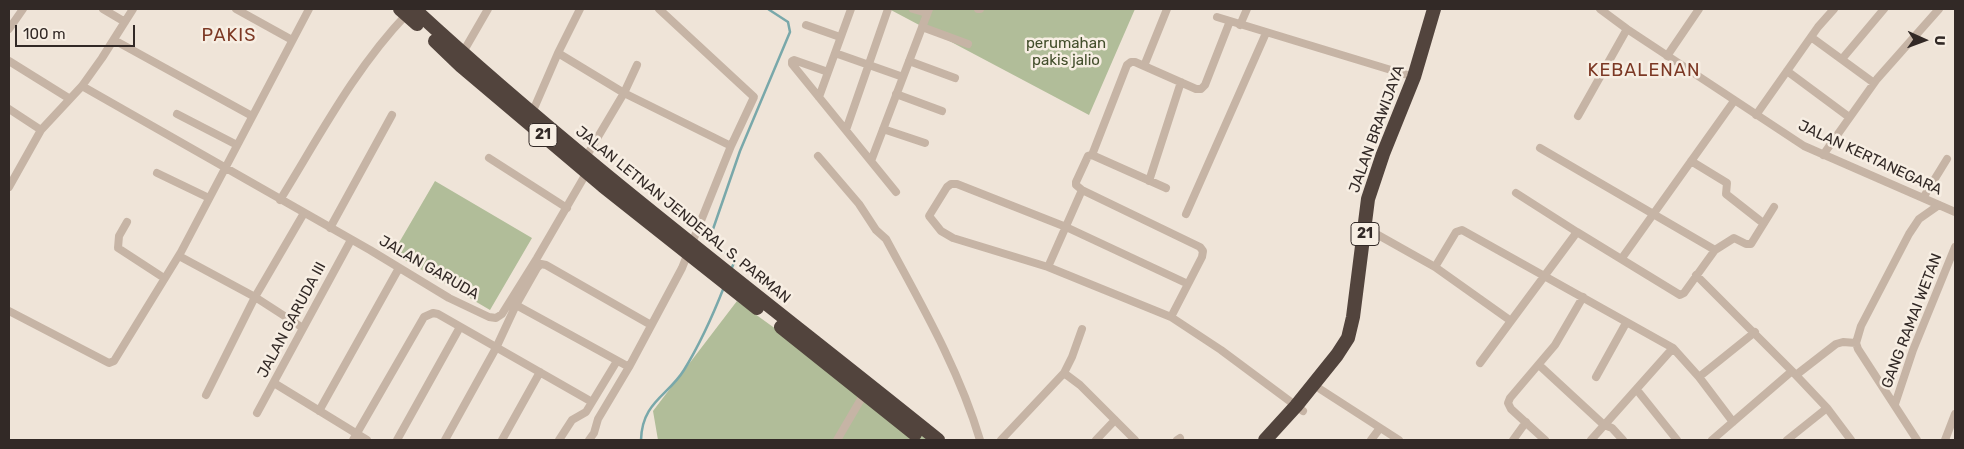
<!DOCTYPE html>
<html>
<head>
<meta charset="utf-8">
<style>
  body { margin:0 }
  #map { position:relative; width:1964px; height:449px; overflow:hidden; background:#efe4d8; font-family:Rubik,sans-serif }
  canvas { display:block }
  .frame { position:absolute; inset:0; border:10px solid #322926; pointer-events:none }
  .north { position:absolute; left:1899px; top:15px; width:50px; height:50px; -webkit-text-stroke:4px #f7eee3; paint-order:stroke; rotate:92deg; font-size:14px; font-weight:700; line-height:20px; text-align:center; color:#322926 }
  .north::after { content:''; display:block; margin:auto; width:18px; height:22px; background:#322926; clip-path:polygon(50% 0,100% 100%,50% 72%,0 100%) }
  .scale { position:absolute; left:15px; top:25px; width:120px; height:22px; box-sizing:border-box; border:2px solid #322926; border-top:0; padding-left:6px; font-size:15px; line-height:18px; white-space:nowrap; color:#322926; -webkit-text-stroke:4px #f7eee3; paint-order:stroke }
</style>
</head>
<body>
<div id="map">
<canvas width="1964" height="449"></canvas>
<div class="frame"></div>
<div class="north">U</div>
<div class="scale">100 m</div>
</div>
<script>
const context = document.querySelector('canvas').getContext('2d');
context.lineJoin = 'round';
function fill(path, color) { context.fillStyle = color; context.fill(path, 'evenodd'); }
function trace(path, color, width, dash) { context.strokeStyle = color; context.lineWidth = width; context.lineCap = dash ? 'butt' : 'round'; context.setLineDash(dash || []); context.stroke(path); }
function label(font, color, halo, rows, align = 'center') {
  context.font = font + ' Rubik,sans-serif'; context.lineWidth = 5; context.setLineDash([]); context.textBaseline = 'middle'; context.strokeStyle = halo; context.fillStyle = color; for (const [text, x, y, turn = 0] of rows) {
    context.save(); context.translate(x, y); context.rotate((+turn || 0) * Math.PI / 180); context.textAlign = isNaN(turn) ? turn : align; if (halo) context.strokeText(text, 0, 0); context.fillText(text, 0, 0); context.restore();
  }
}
const green = new Path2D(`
  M889 9H1135L1089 115Z
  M435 181 532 238 490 310 393 253Z
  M737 301 930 440H658L653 411Z`);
const stream = new Path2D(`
  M731 270 735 260 714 244 712 232 740 151 790 32 788 22 768 9
  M641 440C642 402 668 396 684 370 700 344 713 315 724 287`);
const street = new Path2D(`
  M103 9 125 22
  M236 9 292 40
  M913 9 927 13
  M978 9H980
  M1600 9 1627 29 1804 146 1955 212
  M1217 17 1414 77
  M806 25 840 37
  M1240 25 1247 9
  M922 27 968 44
  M9 29 23 9
  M1811 37 1874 83
  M114 40 252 116
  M558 53 624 93 731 146
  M835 53 903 77
  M462 54 488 9
  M1667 56 1699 9
  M1842 59 1884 9
  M9 61 70 99
  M909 61 955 78
  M1144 66 1167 9
  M1787 71 1849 117
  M828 72 794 60 792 61V64L896 192
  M82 86 370 250 449 298 489 317 496 318 502 314 537 258 587 172
  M896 94 942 111
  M819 97 851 9
  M9 109 41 130
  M532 113 558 53 580 9
  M177 114 237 145
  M1756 115 1818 27 1834 9
  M1578 116 1627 29
  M883 129 925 143
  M846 130 888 9
  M1540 148 1715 250
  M1092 155 1166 188
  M1823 155 1877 79 1939 9
  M818 156 859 204 876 230 886 239C921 304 959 369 980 440
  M586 157 624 93 637 65
  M489 158 567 208
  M871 161 929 9
  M1691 161 1727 183 1726 194 1763 223
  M157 173 209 198
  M1149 181 1181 82
  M9 187 41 130 82 86 102 58 133 9
  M1082 190 1076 185V182L1088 156 1092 155 1127 65 1131 62H1135L1196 89H1201L1205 85 1230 21
  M1516 193 1577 232
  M1923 198 1947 159
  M280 200C319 137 355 68 407 14
  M1186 214 1266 33
  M127 222 119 236 118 248 164 278
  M330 228 392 115
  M1371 231 1435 267 1511 321 1577 232 1680 295 1684 293 1715 250 1734 238 1746 244H1751L1774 207
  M179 256 255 297 303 328
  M1622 258 1734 101
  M1048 267 1082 190 1200 247 1203 251 1202 257 1171 317
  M1435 267 1456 232 1462 230 1673 348 1699 377 1733 422
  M1696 275 1792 371 1827 408 1851 440
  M1188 284 1066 227 957 184H951L947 187 929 216 941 231 953 238 1048 267 1171 317 1221 350 1303 411
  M516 305 629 367
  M9 311 109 363 114 361 181 252 309 9
  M1480 363 1511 321
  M1539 365 1604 425 1612 428 1623 440
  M1064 373 1080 385 1135 440
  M1796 375 1836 344 1843 342 1856 343
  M1596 377 1626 323
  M1699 377 1755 332
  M274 383 367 440
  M1320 389 1399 440
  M1637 390 1677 440
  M206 395 255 297 304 213
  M1895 404 1913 350 1955 247
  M319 411 399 268
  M257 413 351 240
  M353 440 424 317 433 313 438 314 592 402
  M397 440 460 327
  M445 440 496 348 516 305 537 268 541 264 546 265 651 325
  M502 440 540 372
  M559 440 572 420 586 412 617 361
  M589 440 594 433 598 419 629 367 682 268 731 146 754 97 659 9
  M837 440 864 394
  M1001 440 1064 373 1072 357 1082 329
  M1096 440 1115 420
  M1177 440 1180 438
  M1371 440 1380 428
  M1513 440 1526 422
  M1545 440 1511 409 1508 403 1510 398 1555 345 1583 297
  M1591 440 1673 348
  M1712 440 1792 371
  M1787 440 1827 408
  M1917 440 1858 349 1856 343 1861 326 1909 234 1919 219 1939 205
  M1945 440 1955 414`);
const highway = new Path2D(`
  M400 9 417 24
  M414 9C580 162 762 298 938 440
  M435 41 461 66 603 186 757 308
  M781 327 915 434
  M1265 440 1296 406 1337 355 1348 338 1353 317 1368 199 1383 154 1414 77 1434 9`);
const shields = [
  [543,135,28],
  [1365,234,28]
];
const shieldNames = [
  ["21",543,135],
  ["21",1365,234]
];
const parkNames = [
  ["perumahan",1066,44],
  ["pakis jalio",1066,61]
];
const streetNames = [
  ["JALAN BRAWIJAYA",1377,129,-70],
  ["JALAN KERTANEGARA",1870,158,25],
  ["JALAN LETNAN JENDERAL S. PARMAN",683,215,39],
  ["JALAN GARUDA",429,268,30],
  ["JALAN GARUDA III",292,320,-62],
  ["GANG RAMAI WETAN",1912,321,-69]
];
const quarterNames = [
  ["PAKIS",229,36],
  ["KEBALENAN",1644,71]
];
fill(green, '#b1bd99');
trace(stream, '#79a8aa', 2.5);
trace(street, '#c6b4a5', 8);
trace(highway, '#52443d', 14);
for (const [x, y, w] of shields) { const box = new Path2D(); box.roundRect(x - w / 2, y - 11.5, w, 23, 4); context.fillStyle = '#f7eee3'; context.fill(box); trace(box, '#322926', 1); }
label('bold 14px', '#322926', null, shieldNames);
label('15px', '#424e2b', '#f7eee3', parkNames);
label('15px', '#322926', '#f7eee3', streetNames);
context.letterSpacing = '1px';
label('18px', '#7c3824', '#f7eee3', quarterNames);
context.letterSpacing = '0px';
</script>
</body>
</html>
